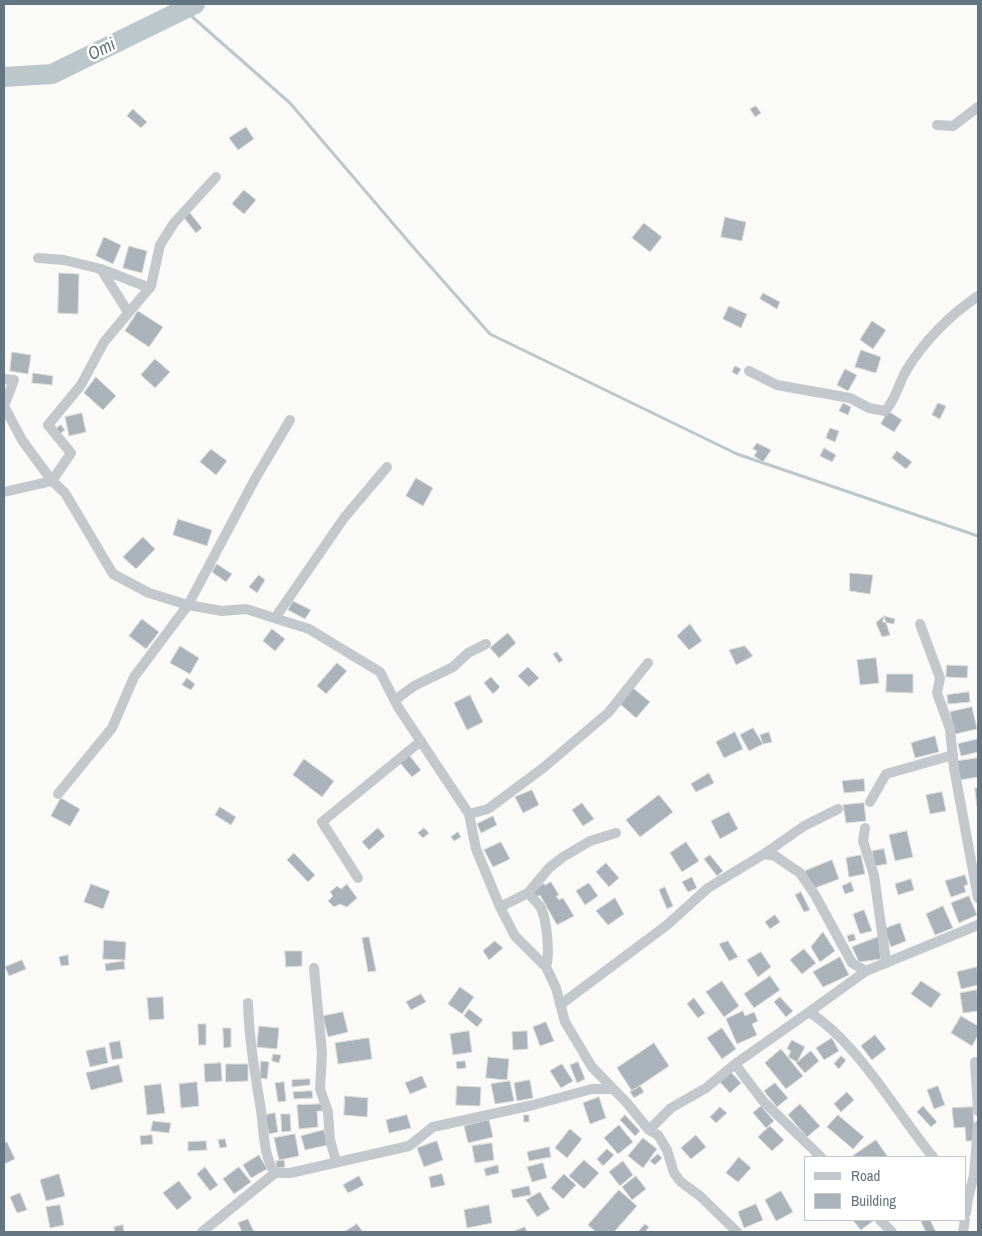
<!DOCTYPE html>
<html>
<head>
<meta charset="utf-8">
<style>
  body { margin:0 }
  #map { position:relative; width:982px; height:1236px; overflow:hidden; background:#fafaf8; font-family:"Archivo Narrow",sans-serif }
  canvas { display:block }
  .frame { position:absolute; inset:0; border:5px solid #657683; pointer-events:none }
  .legend { position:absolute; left:804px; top:1156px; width:162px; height:65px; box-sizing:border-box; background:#fff; border:1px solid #c1c8cd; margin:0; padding:6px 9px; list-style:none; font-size:15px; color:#657683 }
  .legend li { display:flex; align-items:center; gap:10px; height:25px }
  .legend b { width:25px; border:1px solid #c1c8cd }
</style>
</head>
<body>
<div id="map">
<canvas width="982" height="1236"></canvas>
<div class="frame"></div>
<ul class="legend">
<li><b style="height:6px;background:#c3c8cc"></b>Road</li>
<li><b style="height:14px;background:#aab3b9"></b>Building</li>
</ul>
</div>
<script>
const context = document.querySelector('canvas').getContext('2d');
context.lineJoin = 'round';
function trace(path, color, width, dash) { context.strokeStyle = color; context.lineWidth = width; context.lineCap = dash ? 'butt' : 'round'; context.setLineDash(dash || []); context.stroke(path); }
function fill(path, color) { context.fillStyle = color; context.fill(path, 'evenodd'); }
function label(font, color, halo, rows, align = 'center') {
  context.font = font + ' "Archivo Narrow",sans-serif'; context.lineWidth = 5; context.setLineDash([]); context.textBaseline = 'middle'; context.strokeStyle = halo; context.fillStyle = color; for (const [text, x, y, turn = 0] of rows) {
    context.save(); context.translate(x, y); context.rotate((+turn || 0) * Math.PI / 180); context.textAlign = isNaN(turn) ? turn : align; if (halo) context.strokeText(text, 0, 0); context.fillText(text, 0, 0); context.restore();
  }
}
const stream = new Path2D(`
  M52 74 125 32 189 14 290 103 414 248 490 334 737 454 978 536`);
const river = new Path2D(`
  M4 77 52 74 195 4`);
const building = new Path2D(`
  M756 106 761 113 755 117 750 109Z
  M133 109 147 122 141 128 127 116Z
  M246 127 254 139 238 150 229 138Z
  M244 190 256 200 244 214 232 204Z
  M190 213 202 228 196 233 184 218Z
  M725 217 746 222 742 241 721 237Z
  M644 223 662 237 650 252 632 238Z
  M104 237 121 245 113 264 96 256Z
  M129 246 147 251 142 273 123 268Z
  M59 273 79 274 78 314 58 313Z
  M763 293 780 302 777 309 760 299Z
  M729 306 747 314 741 328 723 319Z
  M138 311 163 327 149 347 125 331Z
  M872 321 886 330 873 349 860 340Z
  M861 350 881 357 876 373 855 367Z
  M12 352 31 355 28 374 10 371Z
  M155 359 170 372 155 388 141 375Z
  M735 366 741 369 737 375 732 372Z
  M845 369 857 375 848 391 837 385Z
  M33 373 53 376 52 385 32 383Z
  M96 377 116 396 103 410 84 393Z
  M843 403 851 407 848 415 839 411Z
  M938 403 946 406 940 419 932 415Z
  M888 411 902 420 894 432 881 424Z
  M82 413 86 432 69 436 65 417Z
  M61 425 65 430 59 434 55 429Z
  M830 428 839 431 835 442 826 438Z
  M757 443 771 450 763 462 754 456 757 451 753 449Z
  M824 448 836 455 832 462 820 456Z
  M211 449 227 461 216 475 200 462Z
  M897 451 912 462 906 469 892 458Z
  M416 478 433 488 423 506 406 496Z
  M178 519 212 530 207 546 173 535Z
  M143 537 155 549 136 569 123 557Z
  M217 564 232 574 226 582 212 572Z
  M850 573 873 575 870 594 850 591Z
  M259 575 265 580 257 593 249 587Z
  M293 601 311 610 305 619 288 610Z
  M884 616 895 619 894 624 883 622Z
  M884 616 890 635 882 637 876 623Z
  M142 619 159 632 146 649 129 636Z
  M690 624 702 641 689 650 677 636Z
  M272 629 285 639 275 651 263 641Z
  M508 633 516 643 499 658 490 648Z
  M180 646 199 658 190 674 170 663Z
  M745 646 753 656 736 665 729 650Z
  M557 652 563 660 559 663 553 654Z
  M876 658 879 683 860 685 857 660Z
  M337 663 347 671 326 694 317 686Z
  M947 665 968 666 967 678 946 677Z
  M528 667 539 678 529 687 518 676Z
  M887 674H913V693L886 692Z
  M491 677 500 687 493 694 484 683Z
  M187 678 195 684 191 690 182 685Z
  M633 688 650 702 636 718 619 703Z
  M969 692 970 702 948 704 947 695Z
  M470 695 483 722 467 730 454 703Z
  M972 707 977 729 955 734 950 712Z
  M753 728 763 744 749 751 740 735Z
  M735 732 743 749 724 758 716 742Z
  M769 732 772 742 763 744 760 735Z
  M935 736 939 752 915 758 911 743Z
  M978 739V752L961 756 958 744Z
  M409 755 421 770 412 777 400 763Z
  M978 758V777L960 780 957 761Z
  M304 759 334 781 322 797 293 775Z
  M709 773 714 783 696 792 691 784Z
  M864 779 865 791 844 793 842 781Z
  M975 788H978V805L977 806Z
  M532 790 539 805 523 813 515 797Z
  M942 792 946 811 930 814 926 795Z
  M659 795 673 812 640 837 626 820Z
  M61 798 80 809 70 826 51 816Z
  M582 803 594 819 583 826 572 810Z
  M864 803 866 821 846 823 843 805Z
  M220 807 236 817 231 825 215 815Z
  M729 812 738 829 720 839 711 821Z
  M493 816 497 825 481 833 477 824Z
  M378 828 385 836 369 850 362 842Z
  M424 828 429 833 423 838 418 833Z
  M907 831 913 857 895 861 889 835Z
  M458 832 461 837 454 841 451 837Z
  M501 842 510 859 493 867 484 850Z
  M686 842 699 861 682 872 670 853Z
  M884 849 887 864 875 866 872 851Z
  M294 853 315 875 308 882 287 860Z
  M710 855 723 871 717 876 704 859Z
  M861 855 865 874 849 877 846 858Z
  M832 860 839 879 812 889 805 871Z
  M606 863 619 878 609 887 596 872Z
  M965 875 968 884 964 886 966 892 951 897 945 881Z
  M692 877 697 888 688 892 682 882Z
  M911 879 914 890 898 895 895 884Z
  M551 882 559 895 556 896 559 900 563 898 574 916 557 925 540 895 536 897 533 892 544 883 545 885Z
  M851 882 854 891 845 894 842 886Z
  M589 883 598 896 585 905 576 891Z
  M91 884 110 891 103 909 84 902Z
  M347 884 357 898 347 907 340 904 334 907 328 901 333 896 330 892 337 886 341 889Z
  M665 887 673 906 667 909 659 890Z
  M801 892 810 910 804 912 795 895Z
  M969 896 977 915 959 923 951 903Z
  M615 898 624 914 608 925 596 911Z
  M943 906 953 928 935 935 926 914Z
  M864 910 872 931 860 934 853 914Z
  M775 915 780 922 770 929 765 922Z
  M900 923 906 941 891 947 884 929Z
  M823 932 835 951 820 962 811 947Z
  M854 934 856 940 849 942 847 936Z
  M369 937 376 971 368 972 362 938Z
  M878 937 881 959 859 962 852 947Z
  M104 940 126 942 125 960 103 959Z
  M495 941 503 948 489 960 483 951Z
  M728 941 738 957 729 961 719 944Z
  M804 949 816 963 802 974 790 960Z
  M285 951H302V966L286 967Z
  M761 952 771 967 758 977 747 960Z
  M68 955 69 965 61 966 59 957Z
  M840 957 849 975 823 987 813 972Z
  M22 960 26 969 9 976 5 967Z
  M124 961 125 969 106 971 105 964Z
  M977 967 978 985 961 989 957 972Z
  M770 976 780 990 754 1008 744 994Z
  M722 981 739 1006 724 1017 706 992Z
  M921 981 941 994 931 1008 911 994Z
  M460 987 474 997 462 1014 448 1004Z
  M977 990 978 1011 963 1013 960 993Z
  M421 994 426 1002 411 1010 406 1002Z
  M163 997 164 1019 149 1020 147 998Z
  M780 997 793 1011 786 1017 774 1002Z
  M694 998 705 1013 698 1018 687 1004Z
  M469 1009 483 1020 477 1027 464 1016Z
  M743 1011 745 1016 754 1012 758 1021 752 1024 757 1035 737 1044 726 1019Z
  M343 1012 348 1032 328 1037 323 1016Z
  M961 1016 978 1026V1035L972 1046 951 1033Z
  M546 1022 554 1041 540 1046 533 1027Z
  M198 1024H206V1045H199Z
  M259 1026 279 1028 277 1049 257 1047Z
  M223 1028H231V1047L224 1048Z
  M722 1028 736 1049 722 1059 707 1038Z
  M469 1031 472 1052 453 1055 450 1034Z
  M527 1031 528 1049 513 1050 512 1032Z
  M875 1035 886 1049 872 1060 861 1046Z
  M369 1038 372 1059 338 1064 335 1043Z
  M832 1038 839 1051 824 1060 816 1048Z
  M792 1040 805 1047 797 1062 788 1057 791 1051 787 1049Z
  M120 1041 123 1058 112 1060 109 1043Z
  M654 1043 669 1066 632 1091 617 1068Z
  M105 1047 108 1063 90 1067 86 1051Z
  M781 1049 803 1076 786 1089 765 1063Z
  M811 1051 819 1061 805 1073 796 1063Z
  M273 1054 281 1055 279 1063 272 1061Z
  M841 1056 846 1060 839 1069 834 1064Z
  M488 1057 509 1059 507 1080 486 1078Z
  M261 1061 269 1062 267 1079 260 1078Z
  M465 1061 466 1068 457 1069 456 1062Z
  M578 1062 585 1079 577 1083 570 1065Z
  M221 1063 222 1081 205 1082 204 1064Z
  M226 1064H248V1081L226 1082Z
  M562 1064 573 1081 561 1088 550 1071Z
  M119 1065 123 1082 91 1090 86 1073Z
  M730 1071 741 1083 730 1093 719 1081Z
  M422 1076 427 1087 410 1094 405 1083Z
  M310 1079V1085L292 1087V1080Z
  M530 1080 533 1098 517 1101 514 1083Z
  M510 1081 514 1101 495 1104 491 1084Z
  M197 1082 199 1106 181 1108 179 1084Z
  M284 1082 286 1101 278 1102 275 1083Z
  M775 1083 788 1098 777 1107 764 1091Z
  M161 1084 165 1113 147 1115 144 1086Z
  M457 1086 481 1087 480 1106 456 1105Z
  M640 1086 644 1092 634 1098 630 1092Z
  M938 1086 945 1105 934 1109 927 1090Z
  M312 1091 313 1098 294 1099 293 1092Z
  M847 1092 854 1100 841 1112 834 1104Z
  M345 1096 368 1098 367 1117 344 1115Z
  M599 1097 606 1118 590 1124 583 1103Z
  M323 1104V1111H317L318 1127 299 1129 297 1105Z
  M800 1104 820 1126 807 1137 788 1115Z
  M761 1106 774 1121 766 1128 753 1113Z
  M923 1106 937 1122 931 1127 917 1112Z
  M720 1107 727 1113 716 1123 710 1117Z
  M973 1107 975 1141H966L965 1127 954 1128 952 1108Z
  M275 1113 278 1132 269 1134 265 1115Z
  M281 1114H290L291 1131 282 1132Z
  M407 1115 411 1128 389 1133 386 1120Z
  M524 1115H529V1122H524Z
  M625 1115 640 1131 635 1136 620 1120Z
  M838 1115 864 1137 853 1149 827 1127Z
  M489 1120 493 1137 468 1143 464 1126Z
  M153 1121 171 1123 169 1133 151 1131Z
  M619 1125 633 1142 618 1154 604 1138Z
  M770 1126 784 1140 772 1151 758 1137Z
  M570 1129 582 1139 567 1158 555 1148Z
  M324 1130 328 1145 305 1150 301 1136Z
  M295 1134 299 1156 279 1160 274 1138Z
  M152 1135 153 1144 141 1145 140 1136Z
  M696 1135 706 1147 691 1159 681 1148Z
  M643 1138 657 1149 643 1168 628 1156Z
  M225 1139 227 1147 220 1148 218 1140Z
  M876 1140 888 1157H851Z
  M206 1141 207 1150 188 1151V1142Z
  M437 1141 443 1160 424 1167 417 1148Z
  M7 1142 15 1159 4 1164V1143Z
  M492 1143 494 1160 475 1163 472 1146Z
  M549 1147 551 1157 529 1161 527 1152Z
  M607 1149 614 1155 603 1166 597 1159Z
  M658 1154 662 1158 655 1165 650 1161Z
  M259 1155 267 1169 251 1178 243 1165Z
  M739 1157 751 1168 738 1182 726 1173Z
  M284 1160 285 1167 277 1168 276 1161Z
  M584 1160 599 1173 584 1189 569 1176Z
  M623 1161 633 1175 620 1186 609 1172Z
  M543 1163 547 1178 532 1182 527 1167Z
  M498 1165 499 1173 486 1176 484 1169Z
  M205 1167 218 1185 210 1191 197 1174Z
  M239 1167 251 1182 234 1194 223 1179Z
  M59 1174 65 1196 46 1201 40 1180Z
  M442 1174 445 1185 431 1188 429 1177Z
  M564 1174 576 1185 563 1199 551 1188Z
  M359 1176 364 1185 348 1193 343 1185Z
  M636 1176 646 1189 632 1200 622 1187Z
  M179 1181 192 1198 177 1210 163 1193Z
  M529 1186 531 1195 513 1198 511 1190Z
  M619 1190 637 1206 614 1232H596L588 1225Z
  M781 1191 793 1212 776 1221 765 1200Z
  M540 1192 550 1209 537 1217 526 1200Z
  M20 1193 27 1210 17 1213 10 1197Z
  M756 1204 763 1220 744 1228 738 1212Z
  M60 1205 64 1225 50 1228 46 1207Z
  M489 1205 492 1223 467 1228 464 1210Z
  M248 1219 254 1232H242L238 1223Z
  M853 1220H872L873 1221 861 1230Z
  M925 1220H930L936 1232H926L921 1222Z
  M357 1224 363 1232H347L346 1231Z
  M645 1224 649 1227 645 1232H638Z
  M123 1225 124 1232H115L114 1227Z
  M525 1227 527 1232H512Z`);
const minor = new Path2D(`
  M937 125 953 126 978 107
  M38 258 64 260 101 269 128 312
  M101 269 150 288
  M749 371 777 385 850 398 869 408 885 411C896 399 898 385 906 371 923 342 950 315 978 296
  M4 379 14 380 4 406 22 440 52 481 71 453 48 425 81 385 104 342 151 286 160 245 174 223 216 177
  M4 492 52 481 65 493 113 574 149 593 188 605 222 611 246 609 309 629 380 672 398 707 469 814 476 849 500 907 515 936 546 967 556 988 565 1022 592 1067 627 1103 649 1130 658 1135 667 1150 674 1173 681 1182 700 1196 737 1232
  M275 618 344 518 387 467
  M920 624 940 678 937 693 950 729 954 768 978 898
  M395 700 414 686 453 667 468 653 486 644
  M58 794 112 728 134 677 188 605 255 479 290 420
  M870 802 886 774 953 755
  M469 814 488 809 543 768 608 713 648 663
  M865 828 863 841 874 875 886 961
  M764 854 804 826 838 809
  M358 878 322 822 421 741
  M528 893C532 898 538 903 541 908 547 921 550 954 546 967
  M500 907 528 893 549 868 563 857 590 841 616 833
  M314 968 322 1053 320 1089 328 1112 330 1140 336 1161
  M248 1003C249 1039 255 1074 261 1110 264 1131 263 1155 275 1173H290L409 1146 433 1127 533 1105 592 1089H612
  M560 1005 667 925 708 888 764 854 775 856 800 873 815 895 852 963 866 971
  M809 1012 866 971 978 925
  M975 1062 978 1111
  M735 1064 809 1012C858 1043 896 1112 933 1157
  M649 1130 671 1108 706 1088 735 1064 763 1101 821 1157
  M966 1195 968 1198 966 1213
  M968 1198 974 1175 978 1126
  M880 1220 892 1232
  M202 1232 275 1173
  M963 1232 965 1220`);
const waterNames = [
  ["Omi",102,50,-26]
];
trace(stream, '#bbc7cb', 3);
trace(river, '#bbc7cb', 20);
fill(building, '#aab3b9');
trace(building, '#dcdcda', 1);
trace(minor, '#c3c8cc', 10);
label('italic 18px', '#60757c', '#fff', waterNames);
</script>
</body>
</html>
